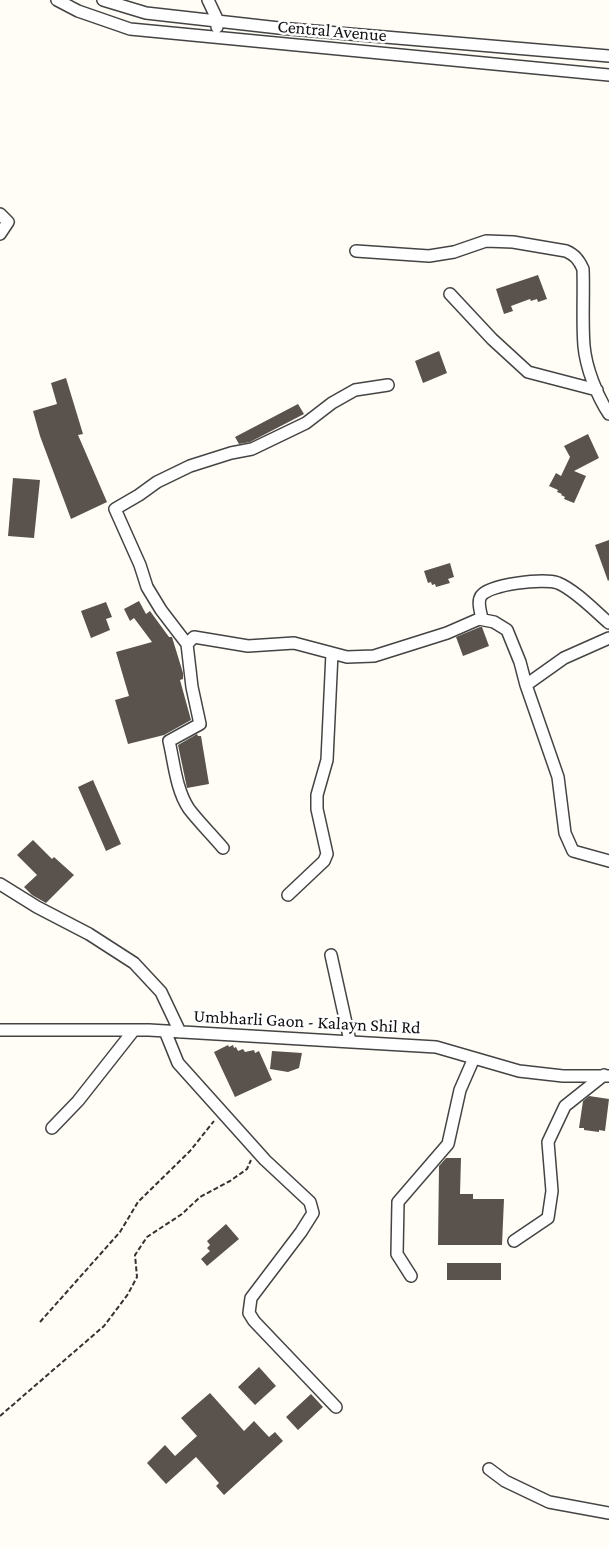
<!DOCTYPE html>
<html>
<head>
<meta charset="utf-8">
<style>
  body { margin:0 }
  canvas { display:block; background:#fffdf5 }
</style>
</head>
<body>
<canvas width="609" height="1547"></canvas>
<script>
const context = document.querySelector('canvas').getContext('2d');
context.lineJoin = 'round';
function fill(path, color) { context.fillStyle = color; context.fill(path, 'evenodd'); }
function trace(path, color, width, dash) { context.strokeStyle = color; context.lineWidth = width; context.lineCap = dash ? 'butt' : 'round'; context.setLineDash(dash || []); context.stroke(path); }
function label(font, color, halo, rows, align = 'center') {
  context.font = font + ' "Crimson Pro",serif'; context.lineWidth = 5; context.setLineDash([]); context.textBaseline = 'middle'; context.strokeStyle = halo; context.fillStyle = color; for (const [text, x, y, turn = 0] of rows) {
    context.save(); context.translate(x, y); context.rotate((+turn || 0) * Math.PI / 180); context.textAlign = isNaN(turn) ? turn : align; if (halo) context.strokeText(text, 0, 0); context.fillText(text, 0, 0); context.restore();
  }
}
const building = new Path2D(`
  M538 275 547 299 538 302 537 299 531 301 530 299 511 306 513 311 504 314 496 289Z
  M439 351 447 373 423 383 415 361Z
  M66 378 83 434 78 435 107 502 71 519 40 436 33 411 57 404 51 383Z
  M298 404 304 414 250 442 239 444 235 437Z
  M588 434 599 458 574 471 586 476 574 503 564 499 565 497 561 495 562 494 557 492 558 490 549 486 556 473 561 476 570 457 564 446Z
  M13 478 40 480 34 538 8 536Z
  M609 540V580L608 581 595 545Z
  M450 563 454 577 448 579 450 583 436 587 435 584 432 585 431 582 428 583 424 571Z
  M139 601 146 614 150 611 169 637H172L183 673V679L180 680 191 720 164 735 128 744 115 700 129 696 116 652 152 642 134 618 130 621 124 609Z
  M106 602 112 617 106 619 110 630 91 638 81 611Z
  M480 627H482L489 646 463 656 456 637Z
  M197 734 198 736H201L209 784 187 788 178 745Z
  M93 780 121 844 106 851 78 787Z
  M33 840 52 859 54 857 74 875 46 903 32 895 24 887 37 875 17 855Z
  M228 1045 229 1047 233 1045 234 1048 236 1047 238 1051 243 1049 245 1052 254 1050 255 1053 259 1051 272 1080 235 1097 214 1052Z
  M272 1051 302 1053 299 1068 288 1072 270 1069Z
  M589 1096 609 1099 605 1131 599 1130V1132L584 1130V1128H579L583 1101Z
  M446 1158H461L460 1194H473V1199H504L502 1245H438L439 1166Z
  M226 1224 239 1239 207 1266 201 1259 210 1251 207 1248 210 1245 207 1241Z
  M447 1263H501V1280H447Z
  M259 1367 276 1386 255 1405 238 1387Z
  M210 1393 244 1431 254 1421 269 1437 275 1432 283 1441 224 1495 216 1486 219 1483 196 1457 166 1484 147 1463 165 1445 175 1456 197 1436 181 1418Z
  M311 1394 323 1407 298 1430 286 1417Z`);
const path = new Path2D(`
  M40 1322 120 1232 138 1202 190 1151 214 1121
  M0 1416 104 1326 128 1294 137 1277 135 1255 147 1237 182 1214 200 1197 230 1181 247 1169 251 1160`);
const minor = new Path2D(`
  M57 0 78 11 130 29 609 75
  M103 0 146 13 279 28 609 56
  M208 0 218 21 217 27
  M0 214 8 222 0 234
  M356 251 429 256 454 252 486 241 513 242 566 251C575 255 579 260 583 269 584 294 582 321 584 346 586 368 597 396 609 414
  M450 294 492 339 528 372 597 390
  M482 619C481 613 477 602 481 596 489 584 544 578 558 583 575 590 595 611 609 623
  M187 644 161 610 147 587 140 565 115 509 139 495 157 482 190 466 231 453 252 449 306 423 332 403 355 390 388 385
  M526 685 564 658 609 638
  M223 848C212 835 199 822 189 809 176 790 174 762 169 741L200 724 192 687 187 644 194 637 248 646 294 643 347 657 374 656 447 633 479 619 494 622 507 630 520 662 526 685 558 777 565 833 573 851 609 861
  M0 884 37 907 89 934 134 963 161 992 180 1032
  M288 895 324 861 327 854 317 809V795L327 760 332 653
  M331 955 350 1041
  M0 1030H149L436 1047 519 1071 563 1076H609
  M165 1031 178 1063 265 1160 310 1202 313 1213 301 1232 251 1298 249 1313 254 1321 336 1407
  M52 1128 78 1101 134 1030
  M514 1241 548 1218 552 1191 548 1142 565 1106 604 1075
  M411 1276 397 1254 398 1202 448 1144 460 1090 474 1058
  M489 1469 505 1481 549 1502 609 1513`);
const streetNames = [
  ["Central Avenue",332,31,5],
  ["Umbharli Gaon - Kalayn Shil Rd",307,1022,3]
];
fill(building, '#5a524d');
trace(minor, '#444', 14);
trace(path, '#333', 2, [5, 2.5]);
trace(minor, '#fff', 11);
label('18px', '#111', '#fff', streetNames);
</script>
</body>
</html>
